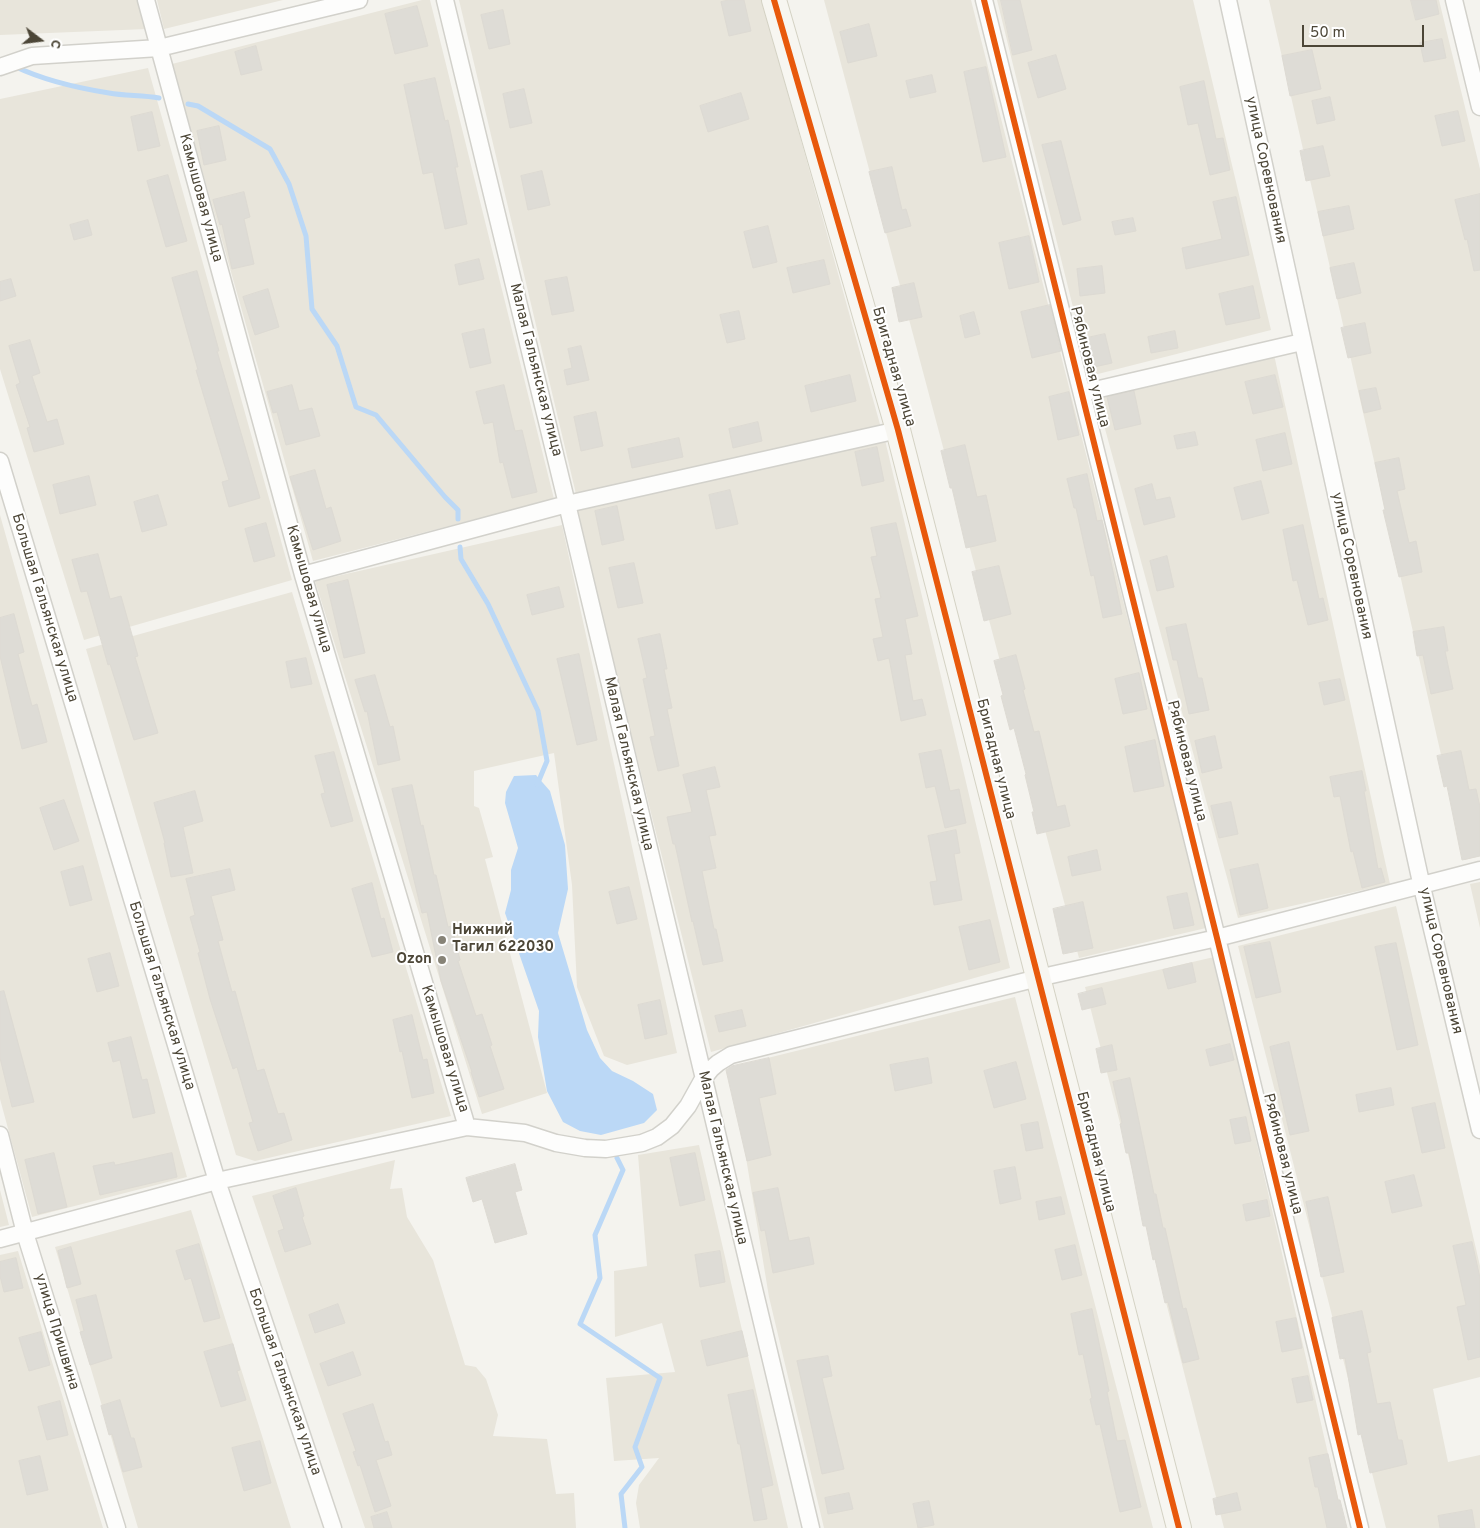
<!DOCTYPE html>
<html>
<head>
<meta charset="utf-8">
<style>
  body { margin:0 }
  #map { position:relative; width:1480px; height:1528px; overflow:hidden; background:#f4f3ee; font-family:Overpass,sans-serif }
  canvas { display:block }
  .north { position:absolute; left:15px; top:15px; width:50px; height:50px; -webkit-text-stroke:4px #fff; paint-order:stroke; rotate:105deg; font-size:14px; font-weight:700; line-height:20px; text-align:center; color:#4c4637 }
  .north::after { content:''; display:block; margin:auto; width:18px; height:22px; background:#4c4637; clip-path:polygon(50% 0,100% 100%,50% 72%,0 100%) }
  .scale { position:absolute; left:1302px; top:25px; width:122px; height:22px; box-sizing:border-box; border:2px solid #4c4637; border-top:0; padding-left:6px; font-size:15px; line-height:18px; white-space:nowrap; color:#4c4637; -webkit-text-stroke:4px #fff; paint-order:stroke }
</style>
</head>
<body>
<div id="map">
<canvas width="1480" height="1528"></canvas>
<div class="north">С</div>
<div class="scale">50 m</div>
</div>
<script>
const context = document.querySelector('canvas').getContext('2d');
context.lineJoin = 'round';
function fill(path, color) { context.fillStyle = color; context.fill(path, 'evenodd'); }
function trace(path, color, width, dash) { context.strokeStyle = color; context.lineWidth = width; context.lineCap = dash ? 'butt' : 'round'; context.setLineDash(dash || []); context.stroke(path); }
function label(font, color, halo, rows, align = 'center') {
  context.font = font + ' Overpass,sans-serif'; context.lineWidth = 4; context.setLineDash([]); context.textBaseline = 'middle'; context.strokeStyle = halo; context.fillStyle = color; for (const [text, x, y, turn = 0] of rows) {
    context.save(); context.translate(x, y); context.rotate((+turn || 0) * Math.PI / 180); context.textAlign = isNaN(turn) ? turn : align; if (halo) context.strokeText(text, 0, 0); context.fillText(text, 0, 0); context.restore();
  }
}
const residential = new Path2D(`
  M0 0H138L147 29 0 35Z
  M157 0H283L164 29Z
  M422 0H430L554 499 313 561 172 64Z
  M459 0H762L881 428 576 494Z
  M824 0H971L1206 928 1079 958Z
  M997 0H1193L1271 330 1090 376Z
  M1269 0H1439L1480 169V856L1465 860Z
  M148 68 292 580 84 640 0 369V99Z
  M1273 350 1390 884 1238 918 1095 392Z
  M885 440 1010 968 711 1052 575 510Z
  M0 515 187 1177 32 1217 0 1099Z
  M562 525 677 1053 627 1065 604 1056 577 987 572 885 554 753 474 771V806L479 808 493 857 485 859 547 1093 482 1114 315 581Z
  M292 592 451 1116 255 1161 236 1155 86 649Z
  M1480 882V928L1470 884Z
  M1396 906 1480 1266V1377L1433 1389 1448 1462 1480 1455V1528H1386L1238 946Z
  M1214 957 1345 1528H1224L1085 987Z
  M1015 997 1153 1528H824L769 1297 731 1067Z
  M699 1145 788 1528H640L636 1503 639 1485 659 1458 614 1461 606 1378 675 1372 662 1323 615 1337 614 1271 647 1266 638 1155Z
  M395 1160 390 1189 402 1188 407 1217 433 1260 465 1365 476 1367 486 1379 498 1415 493 1436 547 1439 556 1494 574 1493 576 1528H365L252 1196Z
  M0 1190 9 1225 0 1227Z
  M191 1210 291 1528H138L55 1247Z
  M18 1251 103 1528H0V1255Z`);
const water = new Path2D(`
  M536 775 550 791 565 845 568 889 558 933 587 1030 600 1058 612 1071 633 1081 653 1094 657 1110 644 1123 601 1135 580 1131 563 1122 547 1091 538 1037 539 1011 505 913 511 890V870L518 848 505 803 506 792 514 776Z`);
const stream = new Path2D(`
  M14 66C43 80 77 88 109 93 125 96 143 95 159 98
  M188 104 198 106 270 149 289 184 306 236 312 309 337 346 356 407 376 415 445 497 458 510V519
  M460 547 461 559 488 604 538 711 547 761 537 785
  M617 1158 623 1170 595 1235 600 1278 580 1324 660 1378 635 1447 642 1467 621 1494 625 1528`);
const building = new Path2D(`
  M729 0H744L751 31 729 36 721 2Z
  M1001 0H1020L1032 50 1013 55Z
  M1411 0H1436L1439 14 1416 20Z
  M417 6 428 46 395 54 385 14Z
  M503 10 510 44 489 49 481 15Z
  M869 24 877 56 848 63 840 32Z
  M1442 39 1446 58 1424 62 1420 43Z
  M256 46 262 70 241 75 235 52Z
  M1312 50 1321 89 1290 96 1282 56Z
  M1056 55 1066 89 1038 98 1028 63Z
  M986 67 1006 157 983 162 964 72Z
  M932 75 936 92 910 98 906 81Z
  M435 78 445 121 448 120 458 167H455L467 224 445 229 433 172 423 174 404 85Z
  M1204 81 1216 139 1223 138 1230 170 1210 175 1198 123 1188 125 1180 87Z
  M524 89 532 123 510 128 503 94Z
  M741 93 749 119 708 132 700 106Z
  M1330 97 1335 120 1317 124 1312 101Z
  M1458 111 1465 141 1442 146 1435 116Z
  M152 112 160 146 138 151 131 117Z
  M219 126 226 160 204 165 197 131Z
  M1061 141 1081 220 1063 225 1042 145Z
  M1323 146 1330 176 1306 181 1300 151Z
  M892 167 902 210 906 209 911 226 885 233 869 172Z
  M542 171 550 205 528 210 521 176Z
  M168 175 187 241 166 247 147 181Z
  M244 192 250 217 244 219 254 264 232 269 222 224 220 225 213 200Z
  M1480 194V270L1474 271 1467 239 1465 240 1455 200Z
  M1236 197 1249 255 1186 269 1182 248 1222 239 1213 202Z
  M1349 206 1354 229 1323 236 1318 212Z
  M1133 218 1136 231 1115 235 1112 222Z
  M88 220 92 235 74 240 70 225Z
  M768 226 777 262 753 268 744 232Z
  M1029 236 1039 282 1009 289 999 243Z
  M479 259 484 279 459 285 455 265Z
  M824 260 830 284 793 293 787 268Z
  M1354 263 1361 293 1337 299 1330 268Z
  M1102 266 1105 293 1080 296 1077 269Z
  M197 271 219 351H217L260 498 229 507 222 482 229 480 196 370H198L172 278Z
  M567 277 574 311 552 315 545 281Z
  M11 279 16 296 0 301V282Z
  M914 283 922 317 899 322 892 288Z
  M1253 286 1260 318 1226 325 1219 294Z
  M268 289 279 327 255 335 243 297Z
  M1050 305 1061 351 1032 358 1021 312Z
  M739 311 745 339 727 343 720 315Z
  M974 312 980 334 965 338 960 316Z
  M1365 323 1371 353 1348 358 1341 328Z
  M484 329 491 363 470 368 462 334Z
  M1175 331 1178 348 1151 353 1148 337Z
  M1105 334 1112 363 1094 367 1087 338Z
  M30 340 40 373 32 376 47 422 57 419 64 444 34 452 27 428 30 427 16 385 20 383 9 346Z
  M581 346 589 380 567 385 564 370 572 368 568 349Z
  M850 375 856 401 811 412 805 386Z
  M1275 375 1283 407 1253 414 1245 382Z
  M292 385 299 411 312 408 320 436 286 445 277 412 273 413 267 392Z
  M504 385 515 431 522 430 537 492 512 498 503 462 500 463 493 422 484 424 476 392Z
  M1376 388 1381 409 1364 413 1359 391Z
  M1134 391 1141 424 1115 430 1107 397Z
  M1069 392 1079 435 1058 440 1049 397Z
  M596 412 603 446 581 451 574 417Z
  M758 422 762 441 733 448 729 429Z
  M1195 432 1198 445 1177 449 1174 436Z
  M1285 433 1292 464 1263 471 1256 440Z
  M679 438 683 457 632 468 628 449Z
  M965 445 977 497 986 495 996 541 966 548 952 488H950L941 451Z
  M877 447 884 481 862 486 855 452Z
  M1399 458 1405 489 1397 491 1409 543 1416 541 1422 572 1399 577 1383 510H1385L1375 463Z
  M315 470 326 509 331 507 341 541 313 550 290 477Z
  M1087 474 1097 521 1102 520 1122 614 1103 618 1094 575 1091 576 1076 508H1074L1067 479Z
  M89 476 96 505 60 514 53 485Z
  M1261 481 1269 513 1242 520 1234 488Z
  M1152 484 1156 500 1170 497 1175 517 1144 525 1135 489Z
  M730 490 738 524 716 529 709 495Z
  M158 495 167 525 142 532 134 502Z
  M617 506 624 540 602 545 595 511Z
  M266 523 275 556 254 562 245 529Z
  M896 523 918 616 905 619 912 654 905 655 913 701 922 699 926 715 901 721 889 658 878 661 873 639 883 637 875 599 881 598 871 557 877 556 871 528Z
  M1303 525 1319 599 1323 598 1328 620 1308 625 1297 580 1293 581 1283 530Z
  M98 554 110 599 121 596 138 656 135 657 158 733 134 740 110 664 108 665 87 591 81 592 72 560Z
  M1167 556 1174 587 1157 591 1150 561Z
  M634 563 643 603 618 608 609 568Z
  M999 566 1011 614 984 621 972 572Z
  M348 580 365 653 344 658 327 585Z
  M559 587 564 607 532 615 527 595Z
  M14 614 24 652 18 654 32 706 37 704 47 742 22 749 0 656V618Z
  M1186 624 1198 678H1202L1209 710 1189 714 1177 660H1173L1166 628Z
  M1444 627 1448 651H1445L1453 689 1431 694 1423 655 1417 656 1413 632Z
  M660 634 667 669H664L672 708 667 709 679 766 658 771 650 737 655 736 643 679 647 678 638 639Z
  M579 654 597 740 577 745 557 659Z
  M1016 655 1025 689 1023 690 1034 732 1039 731 1057 807 1065 805 1070 826 1037 834 1032 812H1034L1025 775 1026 774 1014 728 1010 730 1001 696 1003 695 994 661Z
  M306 658 312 684 291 688 286 662Z
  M1139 673 1147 709 1123 714 1115 679Z
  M375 675 390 727 393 726 400 760 378 765 367 711 365 712 355 680Z
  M1340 679 1345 700 1324 705 1319 683Z
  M1215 736 1222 768 1202 773 1195 741Z
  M1155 740 1164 786 1134 792 1125 747Z
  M941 750 950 791 959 789 966 823 945 828 935 786 926 788 919 754Z
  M1461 751 1469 790 1476 789 1480 807V856L1462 860 1447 786 1444 787 1437 756Z
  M334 752 353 821 331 827 321 794 325 793 315 756Z
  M715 767 720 787 706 790 716 835 709 836 716 868 702 871 714 929H716L723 961 703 965 693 921 692 922 675 844H673L667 817 692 812 683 775Z
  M1362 771 1366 791H1364L1378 869 1381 868 1385 882 1362 888 1353 851 1351 852 1340 796 1334 797 1330 777Z
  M412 785 421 826 423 825 434 875H436L448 927 452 926 460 960 458 961 476 1016 482 1014 492 1045 490 1046 504 1089 479 1097 471 1072H472L441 981 427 912 422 913 392 789Z
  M195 791 203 821 183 827 193 873 171 877 164 843H165L154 803Z
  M64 800 79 841 54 850 40 808Z
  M1231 802 1238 834 1219 838 1211 806Z
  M956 830 960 853 954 854 962 900 934 905 930 882 937 881 928 836Z
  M1097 850 1101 870 1072 876 1068 857Z
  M1258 864 1268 908 1240 915 1230 870Z
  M83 866 92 900 70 906 61 872Z
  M230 869 235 890 211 896 223 940 218 941 232 992 235 991 257 1071 264 1069 278 1114 284 1113 292 1140 258 1151 249 1123 253 1122 237 1067 233 1069 210 999 198 953 200 952 190 917 195 915 186 879Z
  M372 883 381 919 384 918 393 952 372 957 352 889Z
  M629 887 637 919 617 924 609 892Z
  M1187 893 1194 925 1174 929 1167 897Z
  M1083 902 1093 948 1063 954 1053 909Z
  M990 920 1000 962 969 970 959 927Z
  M1270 942 1281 992 1256 998 1244 947Z
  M1396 943 1418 1045 1397 1050 1375 947Z
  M110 953 119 986 97 992 88 959Z
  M1192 963 1196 982 1168 989 1163 970Z
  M1102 988 1106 1004 1082 1010 1078 994Z
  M4 991 34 1102 12 1107 0 1058V992Z
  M660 1000 667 1034 645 1039 638 1005Z
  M742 1010 746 1026 719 1032 715 1016Z
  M412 1015 423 1060 427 1059 434 1093 412 1098 402 1051 400 1052 393 1020Z
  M131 1037 142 1080 147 1079 155 1113 133 1118 120 1060 113 1062 108 1043Z
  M1289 1042 1309 1131 1290 1135 1270 1047Z
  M1230 1044 1234 1060 1210 1066 1206 1050Z
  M1112 1045 1117 1070 1101 1073 1096 1049Z
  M769 1058 776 1094 759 1098 771 1155 747 1161 726 1070 732 1066Z
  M928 1058 932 1083 895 1091 890 1065Z
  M1016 1062 1026 1099 994 1108 984 1071Z
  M1130 1078 1154 1194H1156L1163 1228H1165L1183 1309 1186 1308 1199 1359 1183 1363 1168 1302 1165 1303 1155 1259 1153 1260 1146 1226H1143L1129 1153H1126L1120 1124 1122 1123 1113 1082Z
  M1391 1088 1394 1105 1359 1112 1356 1095Z
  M1435 1103 1445 1148 1422 1153 1412 1108Z
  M1246 1117 1251 1141 1235 1144 1230 1120Z
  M1038 1122 1043 1148 1026 1151 1021 1125Z
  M54 1153 67 1207 38 1214 25 1160Z
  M172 1153 177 1177 100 1195 93 1166 114 1162 115 1165Z
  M695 1153 705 1200 680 1206 670 1158Z
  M515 1164 522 1190 515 1192 527 1234 495 1243 482 1199 473 1202 466 1178Z
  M1015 1167 1021 1199 1000 1204 994 1171Z
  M1414 1175 1422 1206 1392 1213 1385 1182Z
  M296 1188 304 1216 302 1217 311 1244 285 1252 278 1231 284 1229 273 1196Z
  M778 1188 789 1241 809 1237 814 1264 773 1273 765 1230 761 1231 753 1193Z
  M1061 1197 1065 1214 1039 1220 1036 1202Z
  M1328 1197 1344 1272 1321 1277 1306 1202Z
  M1267 1200 1270 1216 1246 1221 1243 1205Z
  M1472 1242 1480 1278V1357L1468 1360 1457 1307 1466 1305 1453 1246Z
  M199 1244 220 1318 204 1322 191 1278 185 1280 176 1251Z
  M1075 1245 1082 1275 1062 1280 1055 1250Z
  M71 1247 81 1284 67 1288 58 1251Z
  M720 1251 725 1282 700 1287 695 1255Z
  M16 1258 23 1288 4 1292 0 1276V1262Z
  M96 1295 112 1358 90 1365 80 1332 84 1331 76 1300Z
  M338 1304 345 1323 315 1333 309 1315Z
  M1092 1309 1109 1391 1107 1392 1117 1441 1125 1440 1141 1507 1120 1512 1100 1424 1096 1425 1090 1399 1092 1398 1083 1354 1079 1355 1071 1314Z
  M1362 1311 1371 1352 1367 1353 1377 1404 1390 1402 1398 1440H1402L1407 1464 1370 1473 1361 1434 1358 1435 1345 1358 1340 1359 1332 1318Z
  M1296 1318 1302 1348 1282 1352 1276 1322Z
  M742 1331 748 1356 707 1366 701 1341Z
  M41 1332 50 1365 29 1371 19 1338Z
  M233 1344 240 1370 237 1371 246 1400 221 1407 204 1352Z
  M353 1352 361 1375 328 1386 320 1364Z
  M828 1356 832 1376 822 1378 844 1469 822 1474 797 1361Z
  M1308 1376 1313 1400 1297 1403 1292 1379Z
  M753 1390 773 1485 761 1488 767 1519 754 1521 740 1444H738L728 1395Z
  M120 1400 131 1438H134L142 1467 123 1472 112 1434 109 1435 101 1406Z
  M60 1401 68 1435 47 1440 38 1407Z
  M373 1404 385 1442 388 1441 392 1455 376 1460 391 1506 375 1512 360 1465 358 1466 353 1452 356 1451 343 1414Z
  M260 1441 271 1483 244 1491 232 1448Z
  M1328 1454 1338 1500H1340L1347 1528H1327L1318 1487H1315L1309 1458Z
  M40 1456 48 1490 27 1495 19 1461Z
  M849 1493 853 1509 828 1514 825 1498Z
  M1237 1493 1241 1510 1216 1515 1213 1499Z
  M929 1501 934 1525 918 1528 913 1504Z
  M1472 1510 1475 1528H1440L1438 1516Z
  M387 1512 392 1528H374L371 1517Z`);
const street = new Path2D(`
  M146 0 303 575 467 1127
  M445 0 567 504 811 1528
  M984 0 1217 938 1360 1528
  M1228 0 1422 887 1480 1130
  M1454 0 1480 107
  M0 67 32 56 159 48 359 0
  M1082 393 1302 342
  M0 461 217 1181 333 1528
  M303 575 567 504 898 430
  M0 1135 25 1233 117 1528
  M0 1239 217 1181 467 1127 525 1133 556 1143 585 1148 606 1149 642 1143 657 1137 672 1126 688 1106 703 1079 711 1069 718 1063 731 1055 1038 978 1217 938 1480 870`);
const secondary = new Path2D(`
  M774 0 898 430 1179 1528`);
const cycleway = new Path2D(`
  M774 0 898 430 1179 1528
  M984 0 1217 938 1360 1528`);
const markers = [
  [442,940,5,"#878377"],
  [442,960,5,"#878377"]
];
const streetNames = [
  ["улица Соревнования",1265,170,78],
  ["Камышовая улица",200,198,75],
  ["Бригадная улица",893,367,74],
  ["Рябиновая улица",1089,367,76],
  ["Малая Гальянская улица",535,370,76],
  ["улица Соревнования",1351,566,78],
  ["Камышовая улица",308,589,74],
  ["Большая Гальянская улица",44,608,73],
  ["Бригадная улица",995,759,76],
  ["Рябиновая улица",1186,761,76],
  ["Малая Гальянская улица",628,764,77],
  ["улица Соревнования",1440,961,77],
  ["Большая Гальянская улица",161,996,73],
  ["Камышовая улица",444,1049,73],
  ["Бригадная улица",1095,1152,76],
  ["Рябиновая улица",1282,1154,76],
  ["Малая Гальянская улица",722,1158,77],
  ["улица Пришвина",56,1332,73],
  ["Большая Гальянская улица",284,1382,71]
];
const poiNames = [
  ["Нижний",452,931],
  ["Тагил 622030",452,948],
  ["Ozon",432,960,"right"]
];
fill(residential, '#e8e5db');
fill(water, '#bbd8f6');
trace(stream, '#bbd8f6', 5);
fill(building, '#dedcd6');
trace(building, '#dddad3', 1);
trace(street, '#d2d1cb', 19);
trace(secondary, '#d4d2c4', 26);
trace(street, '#fdfdfc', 16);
trace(secondary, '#f7f6f1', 24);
trace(cycleway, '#e8590c', 6);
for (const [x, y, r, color] of markers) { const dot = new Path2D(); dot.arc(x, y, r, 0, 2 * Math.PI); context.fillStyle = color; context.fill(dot); trace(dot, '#fff', 2); }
label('15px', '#4c4637', '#fff', streetNames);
label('bold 15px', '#4c4637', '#fff', poiNames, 'left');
</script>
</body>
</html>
